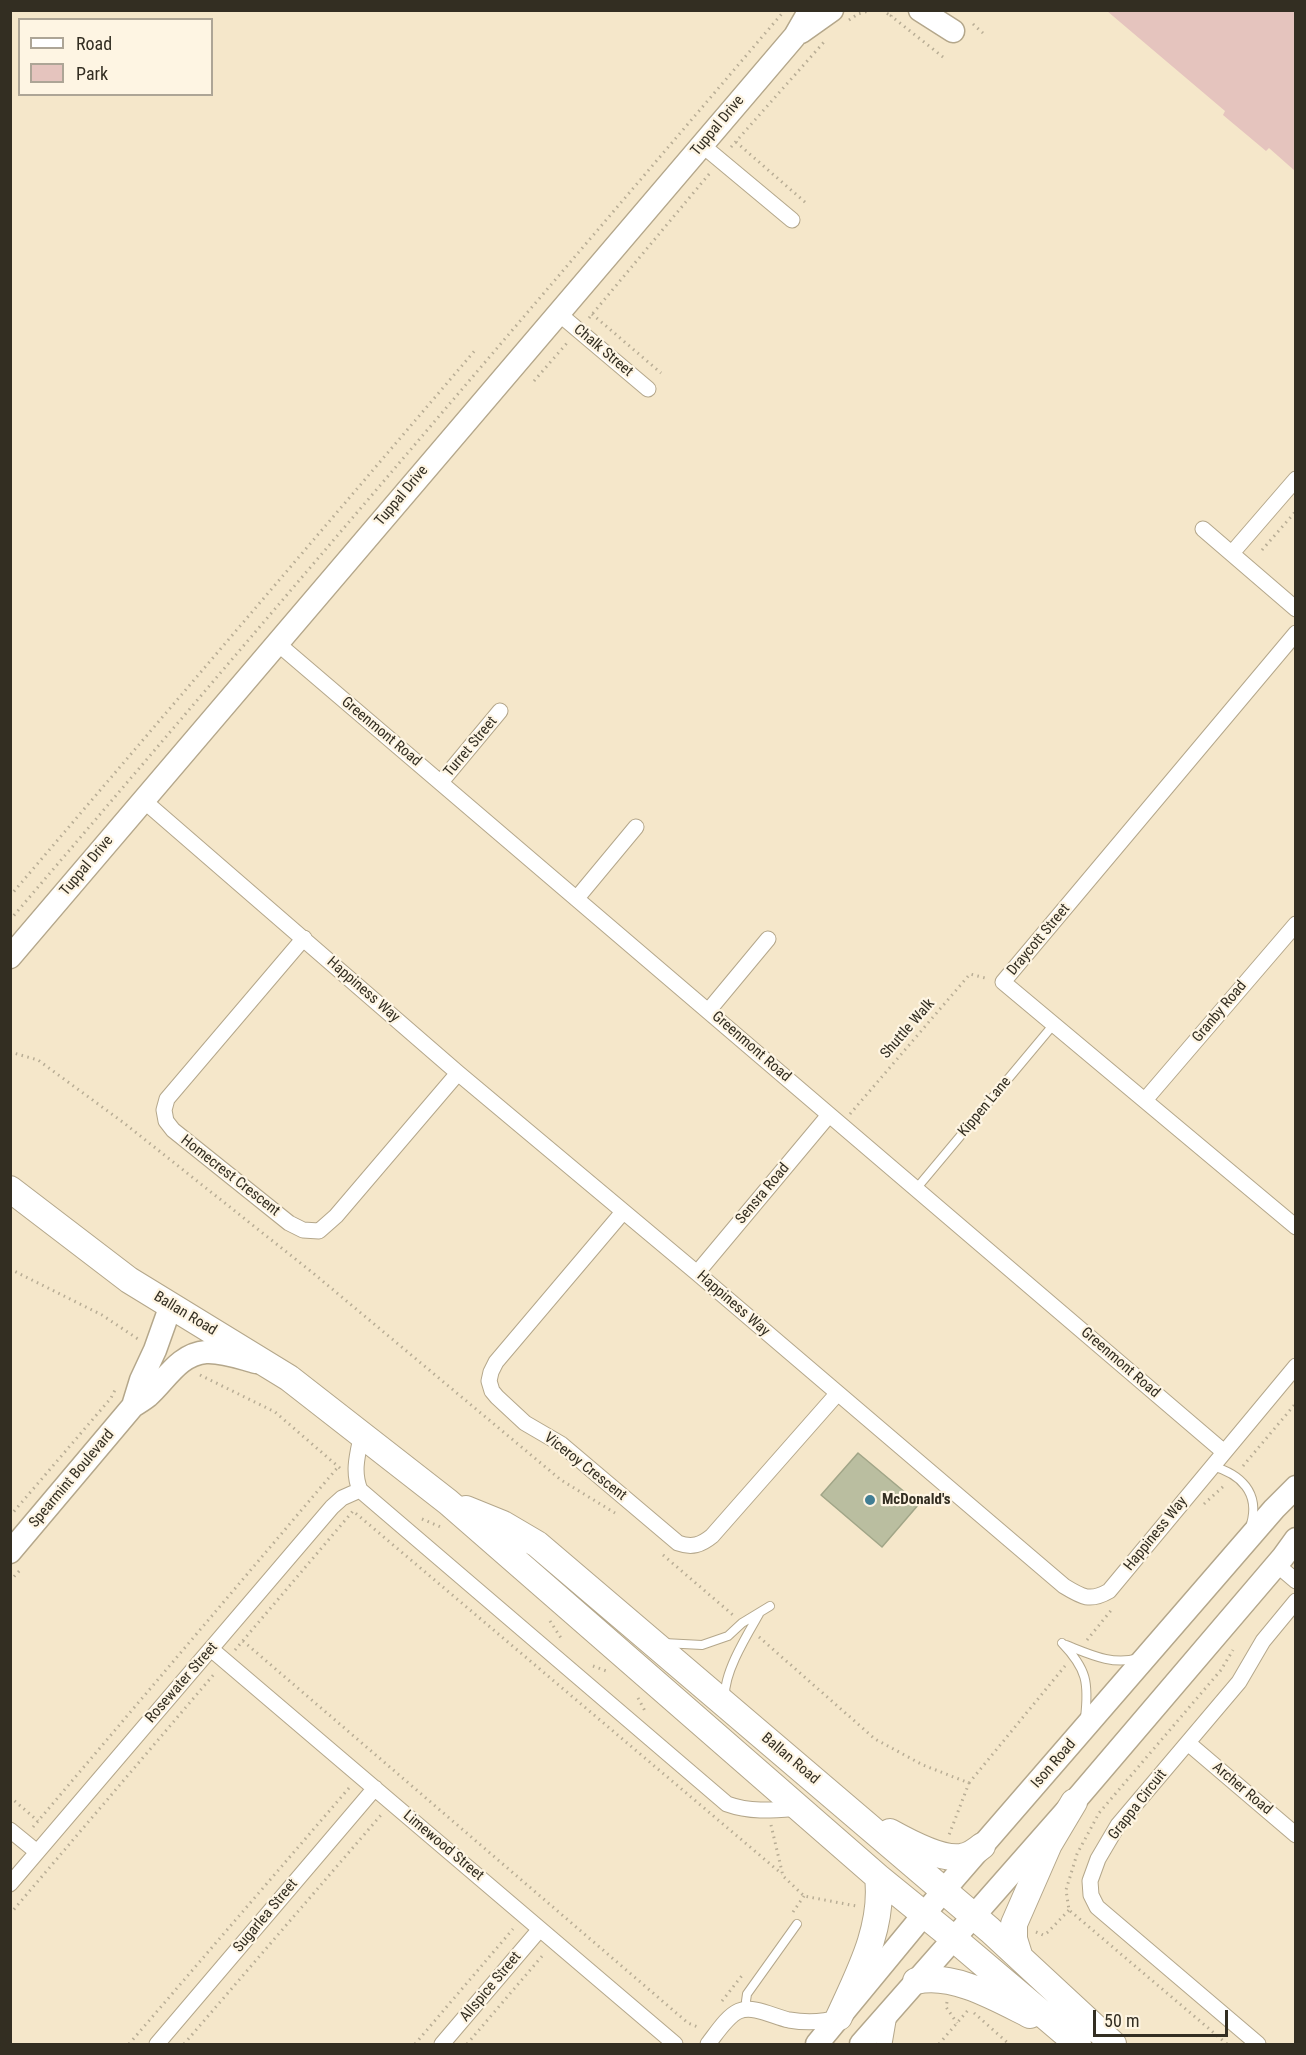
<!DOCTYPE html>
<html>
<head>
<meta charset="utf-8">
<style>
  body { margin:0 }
  #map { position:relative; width:1306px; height:2055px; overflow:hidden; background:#f5e7ca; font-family:"Roboto Condensed",sans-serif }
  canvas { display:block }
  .frame { position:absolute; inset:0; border:12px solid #332e22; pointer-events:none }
  .legend { position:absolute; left:18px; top:18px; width:195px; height:78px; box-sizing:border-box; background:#fef5e3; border:2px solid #ada596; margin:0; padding:8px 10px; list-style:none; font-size:18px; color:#332e22 }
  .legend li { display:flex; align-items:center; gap:12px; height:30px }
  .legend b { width:30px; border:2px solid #ada596 }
  .scale { position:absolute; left:1093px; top:2010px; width:135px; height:27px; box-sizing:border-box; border:3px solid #332e22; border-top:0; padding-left:8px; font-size:18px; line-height:21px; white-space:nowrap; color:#332e22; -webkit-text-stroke:4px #fef5e3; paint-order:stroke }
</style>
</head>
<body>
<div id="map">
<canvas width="1306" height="2055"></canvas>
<div class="frame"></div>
<ul class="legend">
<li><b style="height:8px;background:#fff"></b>Road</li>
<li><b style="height:16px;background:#e5c4be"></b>Park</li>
</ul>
<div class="scale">50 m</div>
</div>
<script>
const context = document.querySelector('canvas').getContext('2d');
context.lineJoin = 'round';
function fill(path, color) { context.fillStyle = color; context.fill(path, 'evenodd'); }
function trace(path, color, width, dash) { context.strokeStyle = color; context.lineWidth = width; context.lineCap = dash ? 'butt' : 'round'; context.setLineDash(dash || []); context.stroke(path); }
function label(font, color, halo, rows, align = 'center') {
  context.font = font + ' "Roboto Condensed",sans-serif'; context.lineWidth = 4.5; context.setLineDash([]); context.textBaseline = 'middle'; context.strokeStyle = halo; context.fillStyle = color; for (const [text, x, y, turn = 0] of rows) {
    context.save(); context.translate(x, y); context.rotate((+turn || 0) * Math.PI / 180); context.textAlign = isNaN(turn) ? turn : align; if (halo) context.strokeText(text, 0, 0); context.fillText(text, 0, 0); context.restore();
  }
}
const green = new Path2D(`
  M1107 11H1295V171L1269 148 1266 151 1223 115 1225 111Z`);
const building = new Path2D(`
  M858 1453 919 1504 882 1547 821 1495Z`);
const path = new Path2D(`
  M882 10 891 16
  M895 10 891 16 943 57
  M849 20 858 14 872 10
  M973 24 983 33
  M736 142 806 203
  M731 147 824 42
  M592 314 661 373
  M589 318 710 173
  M534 381 567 343
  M1262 550 1296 511
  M10 896 477 348
  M10 920 785 10
  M10 1052 38 1060 124 1123 313 1273 561 1480 615 1513
  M850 1114 970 974 989 979
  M10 1269 102 1315 138 1339
  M200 1375 275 1412 341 1469
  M1243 1466 1296 1403
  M1204 1504 1226 1484
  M10 1516 111 1398 116 1388
  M422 1519 443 1528
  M663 1555 733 1615
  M10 1581 21 1569
  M550 1621 561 1638
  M759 1637 875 1739 923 1765 969 1783 949 1835
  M1087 1640 1113 1608
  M243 1641 688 2023 700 2028
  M235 1650 353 1511 782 1874
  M593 1666 609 1672
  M638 1698 645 1711
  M969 1783 1065 1666
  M10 1797 38 1821
  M771 1825 783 1876 804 1896 856 1906
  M33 1827 338 1467
  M793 1912 804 1896
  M10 1914 215 1673
  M1036 1932 1043 1935 1048 1932 1069 1910
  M722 2001 744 1973
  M947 2002 946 2007 957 2023
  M974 2013 1009 2044
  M129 2044 349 1788
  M184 2044 381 1815
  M415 2044 513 1929
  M467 2044 543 1955
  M939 2044 969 2009
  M1227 2044 1069 1910 1066 1890 1077 1854 1099 1813 1221 1670 1233 1650`);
const lane = new Path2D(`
  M916 1189 1054 1024
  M1212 1466C1241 1474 1260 1493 1251 1524
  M664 1643 702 1645 728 1636 742 1623 770 1606
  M1062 1643C1087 1669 1089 1683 1085 1718
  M1066 1645C1089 1654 1113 1666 1138 1658
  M725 1696C724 1672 747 1635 759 1614
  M747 2008 746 2001 747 1994 797 1924`);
const street = new Path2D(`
  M702 145 792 220
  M558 313 648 389
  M1203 529 1296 609
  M1232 553 1296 479
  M1296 633 1003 982 1296 1227
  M277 643 1224 1452
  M441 782 500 711
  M143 800 458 1073 697 1273 1064 1586C1082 1597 1090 1602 1109 1591L1296 1366
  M577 898 636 827
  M304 938 167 1099 164 1110 166 1121 173 1130 289 1223 303 1230 319 1231 336 1216 458 1073
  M709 1010 768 939
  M1145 1100 1296 924
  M623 1212 496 1362 491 1372 489 1381 492 1391 497 1397 525 1423 561 1444 678 1543C692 1548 701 1545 712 1536L837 1394
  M697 1273 829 1115
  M362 1433C358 1453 352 1471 360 1490L727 1804C752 1813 775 1810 801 1808
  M1276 1564 1296 1581
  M211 1649 675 2044
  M1188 1743 1296 1835
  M10 1830 37 1852
  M10 1884 332 1507 342 1498 360 1490
  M157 2044 375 1788
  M442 2044 540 1929
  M708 2044C716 2034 727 2016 739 2011 754 2005 774 2017 789 2020 807 2023 822 2023 839 2017
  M884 2044 889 2015
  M1258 2044 1097 1907 1091 1895 1090 1881 1098 1859 1118 1825 1239 1682 1263 1641 1296 1601`);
const secondary = new Path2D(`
  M920 10 953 31
  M801 32 832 10
  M10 957 795 36 810 10
  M133 1406 141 1380 155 1350 171 1305
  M10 1552 133 1406C138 1403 143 1400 148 1396 166 1380 179 1354 206 1352 223 1351 241 1358 256 1362
  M817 2044 944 1890 1274 1509 1296 1487
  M861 2044 1074 1802 1283 1557 1296 1539`);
const primary = new Path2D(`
  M10 1189 129 1280 289 1378 448 1502 878 1877 953 1938 1078 2044
  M466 1509 503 1524 537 1544 990 1930 1113 2044
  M890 1832C908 1842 941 1860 961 1857 969 1856 976 1851 982 1846
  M1019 1955 1014 1939V1924L1049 1844 1074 1802
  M916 1981C952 1972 998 1999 1030 2015
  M839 2017C859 1973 884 1927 878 1877`);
const markers = [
  [870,1500,6,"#417e94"]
];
const streetNames = [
  ["Tuppal Drive",718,126,-50],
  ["Chalk Street",603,351,40],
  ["Tuppal Drive",402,496,-50],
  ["Greenmont Road",381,732,40],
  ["Turret Street",471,747,-50],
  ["Tuppal Drive",87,866,-50],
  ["Draycott Street",1039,940,-50],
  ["Happiness Way",363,990,41],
  ["Granby Road",1220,1012,-50],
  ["Shuttle Walk",908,1029,-49],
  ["Greenmont Road",751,1047,41],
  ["Kippen Lane",985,1107,-50],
  ["Homecrest Crescent",230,1176,38],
  ["Sensra Road",763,1194,-50],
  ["Happiness Way",733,1304,41],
  ["Ballan Road",185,1314,31],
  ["Greenmont Road",1120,1363,41],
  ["Viceroy Crescent",585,1467,38],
  ["Spearmint Boulevard",72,1479,-50],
  ["Happiness Way",1156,1534,-51],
  ["Rosewater Street",182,1683,-49],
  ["Ballan Road",790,1759,40],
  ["Ison Road",1054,1764,-49],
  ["Archer Road",1242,1789,40],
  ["Grappa Circuit",1138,1805,-52],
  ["Limewood Street",443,1846,40],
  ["Sugarlea Street",266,1916,-50],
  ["Allspice Street",491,1987,-50]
];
const poiNames = [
  ["McDonald's",882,1500]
];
fill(green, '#e5c4be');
fill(building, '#babea0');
trace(building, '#a1a587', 1.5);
trace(lane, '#b4a78b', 10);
trace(street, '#b4a78b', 17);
trace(secondary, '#b4a78b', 25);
trace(primary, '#b4a78b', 28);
trace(path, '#b8ad95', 3, [1.5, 4.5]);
trace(lane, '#fff', 8);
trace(street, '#fff', 15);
trace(secondary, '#fff', 22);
trace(primary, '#fff', 26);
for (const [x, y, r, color] of markers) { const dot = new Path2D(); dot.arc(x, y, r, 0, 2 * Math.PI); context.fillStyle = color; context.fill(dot); trace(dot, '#fef5e3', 2); }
label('15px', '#332e22', '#fef5e3', streetNames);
label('bold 15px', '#332e22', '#fef5e3', poiNames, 'left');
</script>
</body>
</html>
